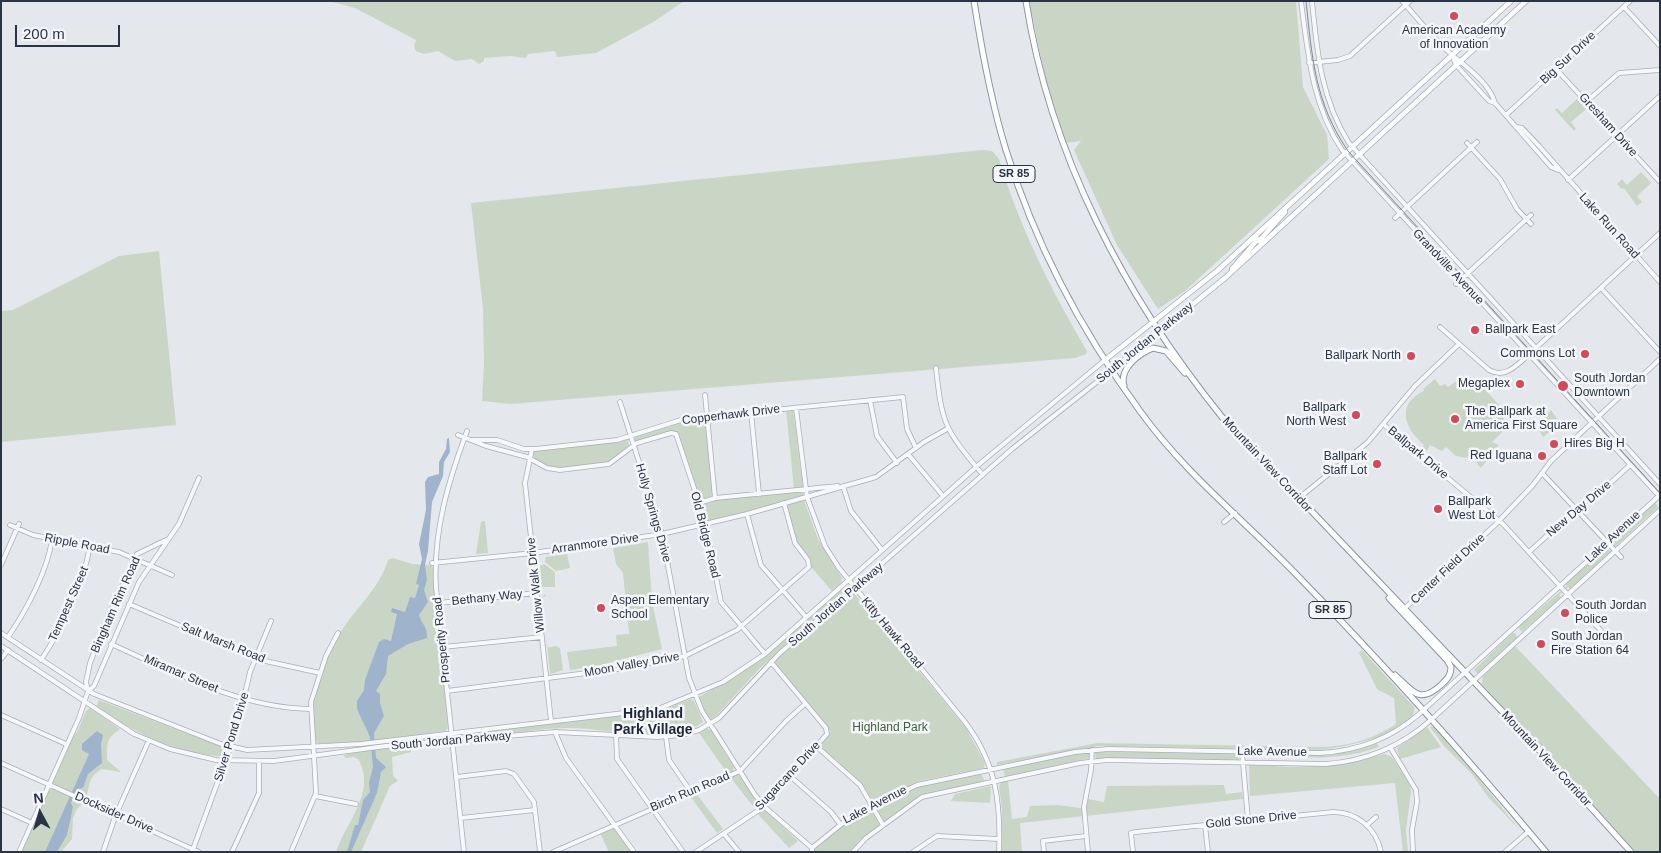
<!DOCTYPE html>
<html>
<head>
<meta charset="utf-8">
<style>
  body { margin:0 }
  #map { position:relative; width:1661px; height:853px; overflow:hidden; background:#e4e7ec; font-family:Arial,sans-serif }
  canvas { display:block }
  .frame { position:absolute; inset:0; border:2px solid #2b3445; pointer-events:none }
  .north { position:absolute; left:15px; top:788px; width:50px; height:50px; -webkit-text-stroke:4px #f4f6f9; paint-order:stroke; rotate:354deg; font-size:14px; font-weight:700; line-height:20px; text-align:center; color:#2b3445 }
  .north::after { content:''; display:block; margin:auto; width:18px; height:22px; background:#2b3445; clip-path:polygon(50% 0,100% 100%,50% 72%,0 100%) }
  .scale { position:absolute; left:15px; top:25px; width:105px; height:22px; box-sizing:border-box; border:2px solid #2b3445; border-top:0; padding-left:6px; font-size:15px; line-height:18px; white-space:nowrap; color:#2b3445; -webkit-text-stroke:4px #f4f6f9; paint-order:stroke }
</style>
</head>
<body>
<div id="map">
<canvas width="1661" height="853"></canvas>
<div class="frame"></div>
<div class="north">N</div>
<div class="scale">200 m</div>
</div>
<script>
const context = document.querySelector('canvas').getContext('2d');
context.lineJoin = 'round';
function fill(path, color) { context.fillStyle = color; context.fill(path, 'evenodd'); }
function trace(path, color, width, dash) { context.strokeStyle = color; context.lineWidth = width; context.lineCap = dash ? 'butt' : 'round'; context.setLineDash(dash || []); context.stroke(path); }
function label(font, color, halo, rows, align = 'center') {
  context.font = font + ' Arial,sans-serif'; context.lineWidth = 5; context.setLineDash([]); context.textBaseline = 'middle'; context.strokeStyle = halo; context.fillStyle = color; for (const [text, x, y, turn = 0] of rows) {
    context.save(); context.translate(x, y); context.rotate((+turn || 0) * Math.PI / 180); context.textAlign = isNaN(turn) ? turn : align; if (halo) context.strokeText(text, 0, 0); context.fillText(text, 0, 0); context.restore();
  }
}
const green = new Path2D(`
  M329 1H684L655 21 596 53 557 57 555 51 528 54 526 58 510 56 484 58V61L479 64 472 59 455 61 438 51 424 54 416 51 414 46 416 40 355 8Z
  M1029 1H1296L1303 87 1327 135 1329 159 1185 291 1158 309 1117 245 1074 150 1081 141 1066 143 1046 80Z
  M1577 99 1586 109 1571 122 1576 129 1574 131 1555 110 1557 108 1562 113Z
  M982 150 992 151 999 159C1020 228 1050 288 1087 351L1086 354 1075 358 510 404 482 401 484 364 483 309 471 203Z
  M1641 172 1651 183 1637 196 1642 202 1637 206 1624 188 1622 189 1617 184 1622 179 1627 185Z
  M159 251 176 425 1 442V311L13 310 119 256Z
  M1435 379 1440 386 1445 384 1448 387 1455 382 1476 379 1504 411 1503 431 1492 442 1499 445 1481 468 1469 454 1467 458 1456 456 1446 447 1442 451 1430 445 1427 451 1423 447 1424 445C1405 429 1395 404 1424 391L1423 389Z
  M793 409 803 487 794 489 786 410Z
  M1551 410 1558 420 1557 426 1543 437 1537 426Z
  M701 419 706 422 714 497 702 500 699 499 677 433 670 431 636 442 634 437 681 422Z
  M627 438 629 445 607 463 561 468 550 467 533 458 534 451Z
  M803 491 804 497 710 522 706 521 702 507 703 503 713 500Z
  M804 500 818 539 842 578 841 583 832 591 810 566V560L797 545 787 507 789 503Z
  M1655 501 1658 507 1615 547 1611 542Z
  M485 521 488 553 476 554 481 522Z
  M648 542 652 601 662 649 597 666 570 670 567 652 617 646 616 635 629 634 623 573 616 564 613 548Z
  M1606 547 1611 552 1570 589 1568 587 1559 595 1561 598 1522 632 1518 627 1567 586 1565 584Z
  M567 554 570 568 556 571 545 562 546 557Z
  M393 558 412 564 431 565 434 569 448 728 445 731 385 740 386 748H411V752L392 757 393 775 398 781 390 786 361 852H336C346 822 376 793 359 760L354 757 345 758 344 755 361 751V743H317C302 713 326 653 344 627 359 605 380 587 388 560Z
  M544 564 555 572V587H541L538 567Z
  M843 587 846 590 760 668 716 716 712 719 708 717 699 701V697L751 666Z
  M854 593 966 728 985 763 984 768 920 781 875 802 871 800 860 782 821 749V744L831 732 776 665 775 661 850 594Z
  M545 594 546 596 543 597 547 648 556 646 560 648 563 670 551 674 550 673 542 597Z
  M1512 633H1515L1518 638 1478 674 1474 670Z
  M1515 646 1660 799V852H1634L1482 684 1483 676Z
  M1362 650 1414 707C1419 734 1336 749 1317 750L1098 746 997 765V762L1098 743 1318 747C1345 747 1373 740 1396 724L1394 698 1377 689 1359 653Z
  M691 699 694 701 703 722C672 746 606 728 569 728 533 727 495 740 459 739V734L657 712Z
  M99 700 223 747 225 754C218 758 210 755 202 754 162 747 130 729 96 707Z
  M90 708 120 729C106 739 107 742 107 760L121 772 102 769C85 779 92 786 85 799L55 786 52 782 72 737 77 732 86 711Z
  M1427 727 1441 747 1400 759 1397 748Z
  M1430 727H1434L1453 747 1519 829 1488 797 1472 774 1444 746Z
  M706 728 711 730 734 767 733 772 728 774 699 733Z
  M1377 743 1379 747 1376 748C1335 762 1300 757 1259 755L1336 754Z
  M1099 751 1238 753 1239 760 1096 759 1095 752Z
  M1077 753H1090V758L1005 777 1003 768Z
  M1385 754 1392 757 1410 785 1411 792 1406 830 1408 852H1403L1395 783 1250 796 1249 765 1296 767 1337 765Z
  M980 773 985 781 923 795 884 822 875 808 918 786Z
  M736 774 740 776 759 804 756 810 730 777Z
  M1002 781H1008L1012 819 1027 817 1030 806 1058 805 1086 809 1088 799 1104 802 1107 786 1224 785 1226 794 1242 792 1243 799 1020 823 1022 852H1001L1002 810 999 786Z
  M991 786 990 803 951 801 955 794Z
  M53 788 84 802 77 809 73 818 72 839 61 852H22L48 791Z
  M696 793 723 829 717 833 690 796Z
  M872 808 880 825 859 841 851 852H814L815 848 847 821Z
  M762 810H765L798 841 789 848 757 813Z
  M613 827 631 852H609L600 833Z`);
const water = new Path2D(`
  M449 438 450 452 444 462 443 476 432 502 428 551 425 565 427 580 424 590 428 602 419 615C421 623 428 627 427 638L408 644 388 656 386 674 376 691 380 694V703L384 716 374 733 376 758 386 767 381 772 377 793 351 852H347L355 825H358L363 800 370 792 369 783 373 767 370 737 357 709V701L364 690 365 680 379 642 384 639 391 641 397 614 391 612 392 608 405 612 410 597 415 598 419 585 416 584 422 559 419 544 426 510 425 482 428 477 439 474V462L446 449 447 439Z
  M97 731 103 735 101 744 102 763 88 774 83 788 77 789 71 803 73 807 67 835 57 852H45L89 754 82 750V744Z`);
const minor = new Path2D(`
  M1301 1C1308 54 1312 105 1342 150L1660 497
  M1312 1C1317 52 1321 99 1349 143L1660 484
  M1402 1C1418 19 1434 39 1452 55 1467 67 1490 84 1495 103
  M1624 7 1660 46
  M1452 55 1456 65 1489 101 1495 103 1551 167 1558 170
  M1309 63 1338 60 1350 56 1410 1
  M1556 69 1660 182
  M1586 102 1619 73 1660 70
  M1506 115 1630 1
  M1517 127 1522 128 1539 146 1660 282
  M1467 143 1500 179 1517 209 1531 224
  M1568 180 1660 96
  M1395 218 1477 142
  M1456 284 1531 215
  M1601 288 1660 352
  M1440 327 1489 370C1503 378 1514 368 1524 359L1660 233
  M936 368C942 427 946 430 983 475
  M705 395 715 498
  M870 400 877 436 897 463
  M620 402 662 534 689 678 702 711 755 795 767 809 812 848V852
  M796 408 807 497 825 546 839 568 965 722C996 763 1001 802 999 852
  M751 412 759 494
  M1383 424 1503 524 1604 634
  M458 435 486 446 527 457 547 468 560 470 609 464 637 443 671 433 676 434 704 518 721 602 765 654
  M472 440H497L524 449H535L617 440 684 419 903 397 907 429 916 448
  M532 449 525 483 551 721
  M908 454 943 496
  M1542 473 1621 557
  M843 486 851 511 882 550
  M1299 498 1368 442 1415 386 1459 344
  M699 503 715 498 838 486
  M747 514 761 565 806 617
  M1224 522 1235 513
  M10 525 33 535 119 552 172 575
  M1529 552 1582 504 1602 491 1630 465
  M432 563 533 553 662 534 747 514 876 477 924 442 947 429
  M1 565 19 524
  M438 603 537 593
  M129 604 261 660 320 673
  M1404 609 1495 525 1533 485 1551 461 1660 359
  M1 633 94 694 221 744 247 750 361 744 658 709 723 682 765 654 983 461 1105 360
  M8 637C26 611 48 570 52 539
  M111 644C174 672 240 708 310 709
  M1 646 134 734 170 749 216 760 274 761 386 746 555 732 657 737 682 735 699 730 719 718 779 654 1012 449 1112 370
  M443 647 542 637
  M1 659 8 650
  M41 660C63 627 83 585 90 546
  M88 691 86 682 90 663 107 619 137 554 166 540
  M447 691 618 669 685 656 737 630 809 567 808 560 795 543 784 503
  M1 715 66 744
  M555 732 566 758 634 852
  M616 734 617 759 683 852
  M666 737 669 760 691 792
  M816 746 860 785 883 825
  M1390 747 1416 790 1417 802 1412 830 1413 852
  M1242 752 1248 820
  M1 763 199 852
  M790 776 831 812 840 824
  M457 777 506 771 514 774 534 802 540 852
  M315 796 356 804
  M1 809 32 823
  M461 818 535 810
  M1205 825 1208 852
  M1367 825 1376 817
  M724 834 739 852
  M812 848 849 818 917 785 1075 752 1108 749 1320 753C1357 751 1390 739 1418 715L1660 495
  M19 852 79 718 88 691 94 686 139 582 179 524 199 478
  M103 852 115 817 149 740
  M192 852 236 732 250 672 271 621
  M232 852 259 793V762
  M291 852 316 793 311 702 326 656 338 633
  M464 852 436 587C433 532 448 482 467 431
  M553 852 740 771 786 721 805 704
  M696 852 762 808 827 734 826 728 771 662
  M853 852 866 838 922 797 1080 763 1107 760 1326 764C1366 761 1402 746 1432 719L1660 510
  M913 852 937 836 999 839
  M1044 852 1043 841 1086 836
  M1088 852 1084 807 1091 770 1092 750
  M1133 852 1131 833 1136 832 1333 812C1357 812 1376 828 1381 852
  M1505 852 1529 831`);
const major = new Path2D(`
  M1259 241 1285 212
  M1232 269 1258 239
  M1105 360 1217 271 1511 1
  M1112 370 1225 278 1526 1`);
const highway = new Path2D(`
  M974 1C982 52 991 102 1006 150 1035 244 1082 332 1140 411 1183 471 1241 518 1292 570 1381 661 1465 755 1546 852
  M1026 1C1050 155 1125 297 1222 417L1540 751 1631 852
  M1124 386C1119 369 1138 354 1153 348L1166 351 1185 373
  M1389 598 1447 660 1451 667C1451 676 1447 679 1441 685 1419 705 1413 691 1395 675`);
const tram = new Path2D(`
  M1306 1C1312 58 1315 103 1348 151L1660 493`);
const markers = [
  [1454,16,5,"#d1495b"],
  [1475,330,5,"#d1495b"],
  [1585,354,5,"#d1495b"],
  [1411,356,5,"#d1495b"],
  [1520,384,5,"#d1495b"],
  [1563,386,6,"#d1495b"],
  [1356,415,5,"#d1495b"],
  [1455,419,5,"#d1495b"],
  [1554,444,5,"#d1495b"],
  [1542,456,5,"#d1495b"],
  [1377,464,5,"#d1495b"],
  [1438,509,5,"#d1495b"],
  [601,608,5,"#d1495b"],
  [1565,613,5,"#d1495b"],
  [1541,644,5,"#d1495b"]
];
const shields = [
  [1014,174,42],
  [1330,610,42]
];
const shieldNames = [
  ["SR 85",1014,174],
  ["SR 85",1330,610]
];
const poiNames = [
  ["American Academy",1454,31,"center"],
  ["of Innovation",1454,45,"center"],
  ["Ballpark East",1485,330],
  ["Commons Lot",1575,354,"right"],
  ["Ballpark North",1401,356,"right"],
  ["South Jordan",1574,379],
  ["Downtown",1574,393],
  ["Megaplex",1510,384,"right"],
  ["Ballpark",1346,408,"right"],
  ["North West",1346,422,"right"],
  ["The Ballpark at",1465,412],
  ["America First Square",1465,426],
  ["Hires Big H",1564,444],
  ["Red Iguana",1532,456,"right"],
  ["Ballpark",1367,457,"right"],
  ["Staff Lot",1367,471,"right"],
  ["Ballpark",1448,502],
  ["West Lot",1448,516],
  ["Aspen Elementary",611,601],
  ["School",611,615],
  ["South Jordan",1575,606],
  ["Police",1575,620],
  ["South Jordan",1551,637],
  ["Fire Station 64",1551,651]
];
const streetNames = [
  ["Big Sur Drive",1568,58,-43],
  ["Gresham Drive",1608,125,48],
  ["Lake Run Road",1609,226,48],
  ["Grandville Avenue",1448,267,47],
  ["South Jordan Parkway",1145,343,-39],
  ["Copperhawk Drive",731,415,-7],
  ["Ballpark Drive",1418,453,40],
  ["Mountain View Corridor",1267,465,47],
  ["New Day Drive",1579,509,-40],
  ["Holly Springs Drive",653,513,74],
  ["Old Bridge Road",705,535,76],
  ["Lake Avenue",1613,537,-43],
  ["Ripple Road",77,544,11],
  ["Arranmore Drive",595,544,-8],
  ["Center Field Drive",1448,569,-43],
  ["Willow Walk Drive",536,585,-96],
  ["Bethany Way",487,598,-6],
  ["Tempest Street",69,604,-66],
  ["Bingham Rim Road",116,605,-66],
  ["South Jordan Parkway",836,605,-41],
  ["Kitty Hawk Road",892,633,50],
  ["Prosperity Road",442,640,-96],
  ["Salt Marsh Road",223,643,22],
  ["Moon Valley Drive",632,665,-10],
  ["Miramar Street",181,674,23],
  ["Silver Pond Drive",232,737,-73],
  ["South Jordan Parkway",451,741,-5],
  ["Lake Avenue",1272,752,1],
  ["Mountain View Corridor",1546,759,47],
  ["Sugarcane Drive",788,776,-47],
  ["Birch Run Road",690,792,-23],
  ["Lake Avenue",875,805,-27],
  ["Docksider Drive",114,813,24],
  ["Gold Stone Drive",1251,820,-6]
];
const parkNames = [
  ["Highland Park",890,728]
];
const neighbourhoodNames = [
  ["Highland",653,714],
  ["Park Village",653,730]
];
fill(green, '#c9d6c5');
fill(water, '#9fb4cc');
trace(minor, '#a9aeb7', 5.5);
trace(major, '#a3abb8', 6);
trace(highway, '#8b94a3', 7);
trace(minor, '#f7f8fa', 4);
trace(major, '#fff', 4.5);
trace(highway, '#fff', 5);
trace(tram, '#7d8696', 1);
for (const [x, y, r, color] of markers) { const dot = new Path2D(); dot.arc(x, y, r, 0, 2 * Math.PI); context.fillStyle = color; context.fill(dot); trace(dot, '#f4f6f9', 2); }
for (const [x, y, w] of shields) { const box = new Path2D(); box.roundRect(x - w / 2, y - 8.5, w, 17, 4); context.fillStyle = '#f4f6f9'; context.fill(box); trace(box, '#2b3445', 1); }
label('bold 11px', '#2b3445', null, shieldNames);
label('12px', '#2b3445', '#f4f6f9', poiNames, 'left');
label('12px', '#2b3445', '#f4f6f9', streetNames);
label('12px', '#3f6138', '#f4f6f9', parkNames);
label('bold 14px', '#1d2536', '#f4f6f9', neighbourhoodNames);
</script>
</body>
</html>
